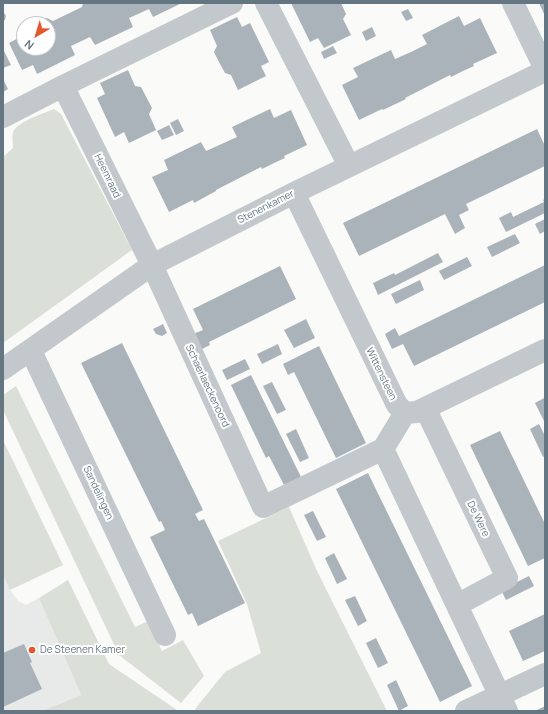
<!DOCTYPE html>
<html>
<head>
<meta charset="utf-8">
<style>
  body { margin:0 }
  #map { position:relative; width:548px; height:714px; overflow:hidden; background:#fafaf8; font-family:Manrope,sans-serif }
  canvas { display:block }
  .frame { position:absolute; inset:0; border:4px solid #657683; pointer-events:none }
  .north { position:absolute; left:16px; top:16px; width:40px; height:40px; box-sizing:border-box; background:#fff; border:1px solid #c1c8cd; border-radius:50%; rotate:218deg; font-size:11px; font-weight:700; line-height:16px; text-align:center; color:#657683 }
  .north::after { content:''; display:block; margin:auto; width:14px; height:18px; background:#e4572e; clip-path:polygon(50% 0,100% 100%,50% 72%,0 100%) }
</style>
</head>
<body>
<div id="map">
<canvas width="548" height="714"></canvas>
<div class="frame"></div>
<div class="north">N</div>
</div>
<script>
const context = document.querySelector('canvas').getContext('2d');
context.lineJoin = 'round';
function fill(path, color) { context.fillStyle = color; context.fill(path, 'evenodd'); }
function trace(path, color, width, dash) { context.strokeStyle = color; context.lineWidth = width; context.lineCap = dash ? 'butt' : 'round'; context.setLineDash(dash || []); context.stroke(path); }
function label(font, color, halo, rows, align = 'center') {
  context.font = font + ' Manrope,sans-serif'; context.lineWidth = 4; context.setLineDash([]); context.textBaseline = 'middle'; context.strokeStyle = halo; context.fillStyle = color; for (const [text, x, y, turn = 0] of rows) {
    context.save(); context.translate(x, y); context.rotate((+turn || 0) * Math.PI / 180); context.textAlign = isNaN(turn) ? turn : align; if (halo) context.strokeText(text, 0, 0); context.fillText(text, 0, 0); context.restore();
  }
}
const built = new Path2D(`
  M3 575 10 590 18 601 26 605 39 598 81 695 42 711H3Z`);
const green = new Path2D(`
  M54 109 61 114 132 250 3 343V157L13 148C13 142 11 133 15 129 21 121 44 113 54 109Z
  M16 386 135 627 148 621 162 651 183 640 204 676 181 703 119 655 3 410V395Z
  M3 440 63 565 10 590 3 575Z
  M289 507 317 571 387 711H197L195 709 225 672 261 653 247 604 218 541Z
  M68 580 109 664 177 710 176 711H42L81 695 39 598Z`);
const building = new Path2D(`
  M83 3H182L153 17 149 9 129 18 133 27 95 45 90 37 71 46 75 55 37 74 33 65 22 70 9 43 24 35V48H48V24H35L47 18 53 21 82 7Z
  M291 3H341L346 14 343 19 351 35 324 48 318 38 310 42Z
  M539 3H545V16Z
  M408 9 413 18 406 21 401 12Z
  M3 11 6 16 5 20 3 21Z
  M459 16 464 26 480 18 497 53 473 64 474 66 463 71 451 77 450 75 405 98 406 99 383 110 382 109 359 120 342 85 358 77 353 68 391 50 395 59 411 52 427 44 422 35Z
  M237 17 242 27 250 23 269 62 261 66 266 76 238 90 231 75 225 73 219 62 214 52 217 46 210 30Z
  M372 27 376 36 366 41 362 32Z
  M333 46 337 53 324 59 321 52Z
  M3 49 11 65 3 68Z
  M128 70 135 86 141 87 152 108 149 114 156 130 129 143 124 132 115 137 97 98 105 94 100 83Z
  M3 79 8 89 3 92Z
  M270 109 274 118 291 110 307 145 284 156 285 158 274 163 262 169 261 167 216 190V191L194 203 193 200 169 212 152 177 168 170 164 160 201 142 206 151 237 137 232 127Z
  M178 119 184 131 176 135 170 123Z
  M169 125 174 135 162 140 157 131Z
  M537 129 545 146V166L466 204 469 210 459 215 465 228 455 234 445 214 359 256 343 223Z
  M545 199V213L506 232 499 218 511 212 513 217 544 202 543 200Z
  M545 219V231L540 234 535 224Z
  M515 234 520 243 492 257 487 247Z
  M438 253 443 262 378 295 373 283 394 273 395 275Z
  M467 257 472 266 444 280 439 271Z
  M545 265V302L414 366 403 344 392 349 385 334 395 328 399 336Z
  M280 266 296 299 209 342 210 345 200 350 193 334 203 330 193 309Z
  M420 280 424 290 396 304 391 294Z
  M306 319 315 338 294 348 284 330Z
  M163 324 167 333 162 336 156 334 153 329Z
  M122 343 203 510 195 514 199 521 204 519 245 603 198 626 192 613 188 615 150 537 165 530 161 521 159 522 81 363Z
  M278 344 282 354 262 364 257 354Z
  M319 346 366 443 336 458 294 372 288 375 283 364Z
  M245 359 250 369 227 380 222 370Z
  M251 375 301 477 284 485 269 456 266 458 231 385Z
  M272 382 286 410 277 414 263 386Z
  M544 398 545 401V423L535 403Z
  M539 424 545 436V456L543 457 530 429Z
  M296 429 309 458 300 462 286 434Z
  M500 431 545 524V558L528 566 470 445Z
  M368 473 472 686 440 702 336 489Z
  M313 511 326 537 317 541 304 515Z
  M334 553 347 579 337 584 325 558Z
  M529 576 534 586 506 600 501 590Z
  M355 596 367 621 358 626 345 600Z
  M545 614V651L523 661 509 631Z
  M376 638 388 663 378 668 366 643Z
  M24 644 32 662 30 663 42 689 3 707V653Z
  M396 680 408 706 399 711 387 685Z
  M545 706V711H535Z`);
const street = new Path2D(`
  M232 3 63 86 152 265 263 507 383 449
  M266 3 349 166
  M513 3 545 69
  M3 117 63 86
  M294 193 397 405 405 413 417 412 545 350
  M31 351 165 635
  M3 369 152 265 294 193 545 71
  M425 408 507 578 457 605
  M405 413 383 449 507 711
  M466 711 545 674`);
const markers = [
  [32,650,4,"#e4572e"]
];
const streetNames = [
  ["Heemraad",107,176,64],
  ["Stenenkamer",266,207,-27],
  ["Wittensteen",381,374,64],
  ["Schaerlaeckenoord",207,386,65],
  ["Sandelingen",98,493,65],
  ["De Were",478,519,64]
];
const poiNames = [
  ["De Steenen Kamer",40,650]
];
fill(built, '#e8e9e9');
fill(green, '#dadfd7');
fill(building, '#aab3b9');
trace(street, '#c3c8cc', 22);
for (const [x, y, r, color] of markers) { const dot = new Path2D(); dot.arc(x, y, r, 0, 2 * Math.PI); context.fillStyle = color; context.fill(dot); trace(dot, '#fff', 1.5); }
label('10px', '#657683', '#fff', streetNames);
label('10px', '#657683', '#fff', poiNames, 'left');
</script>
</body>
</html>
